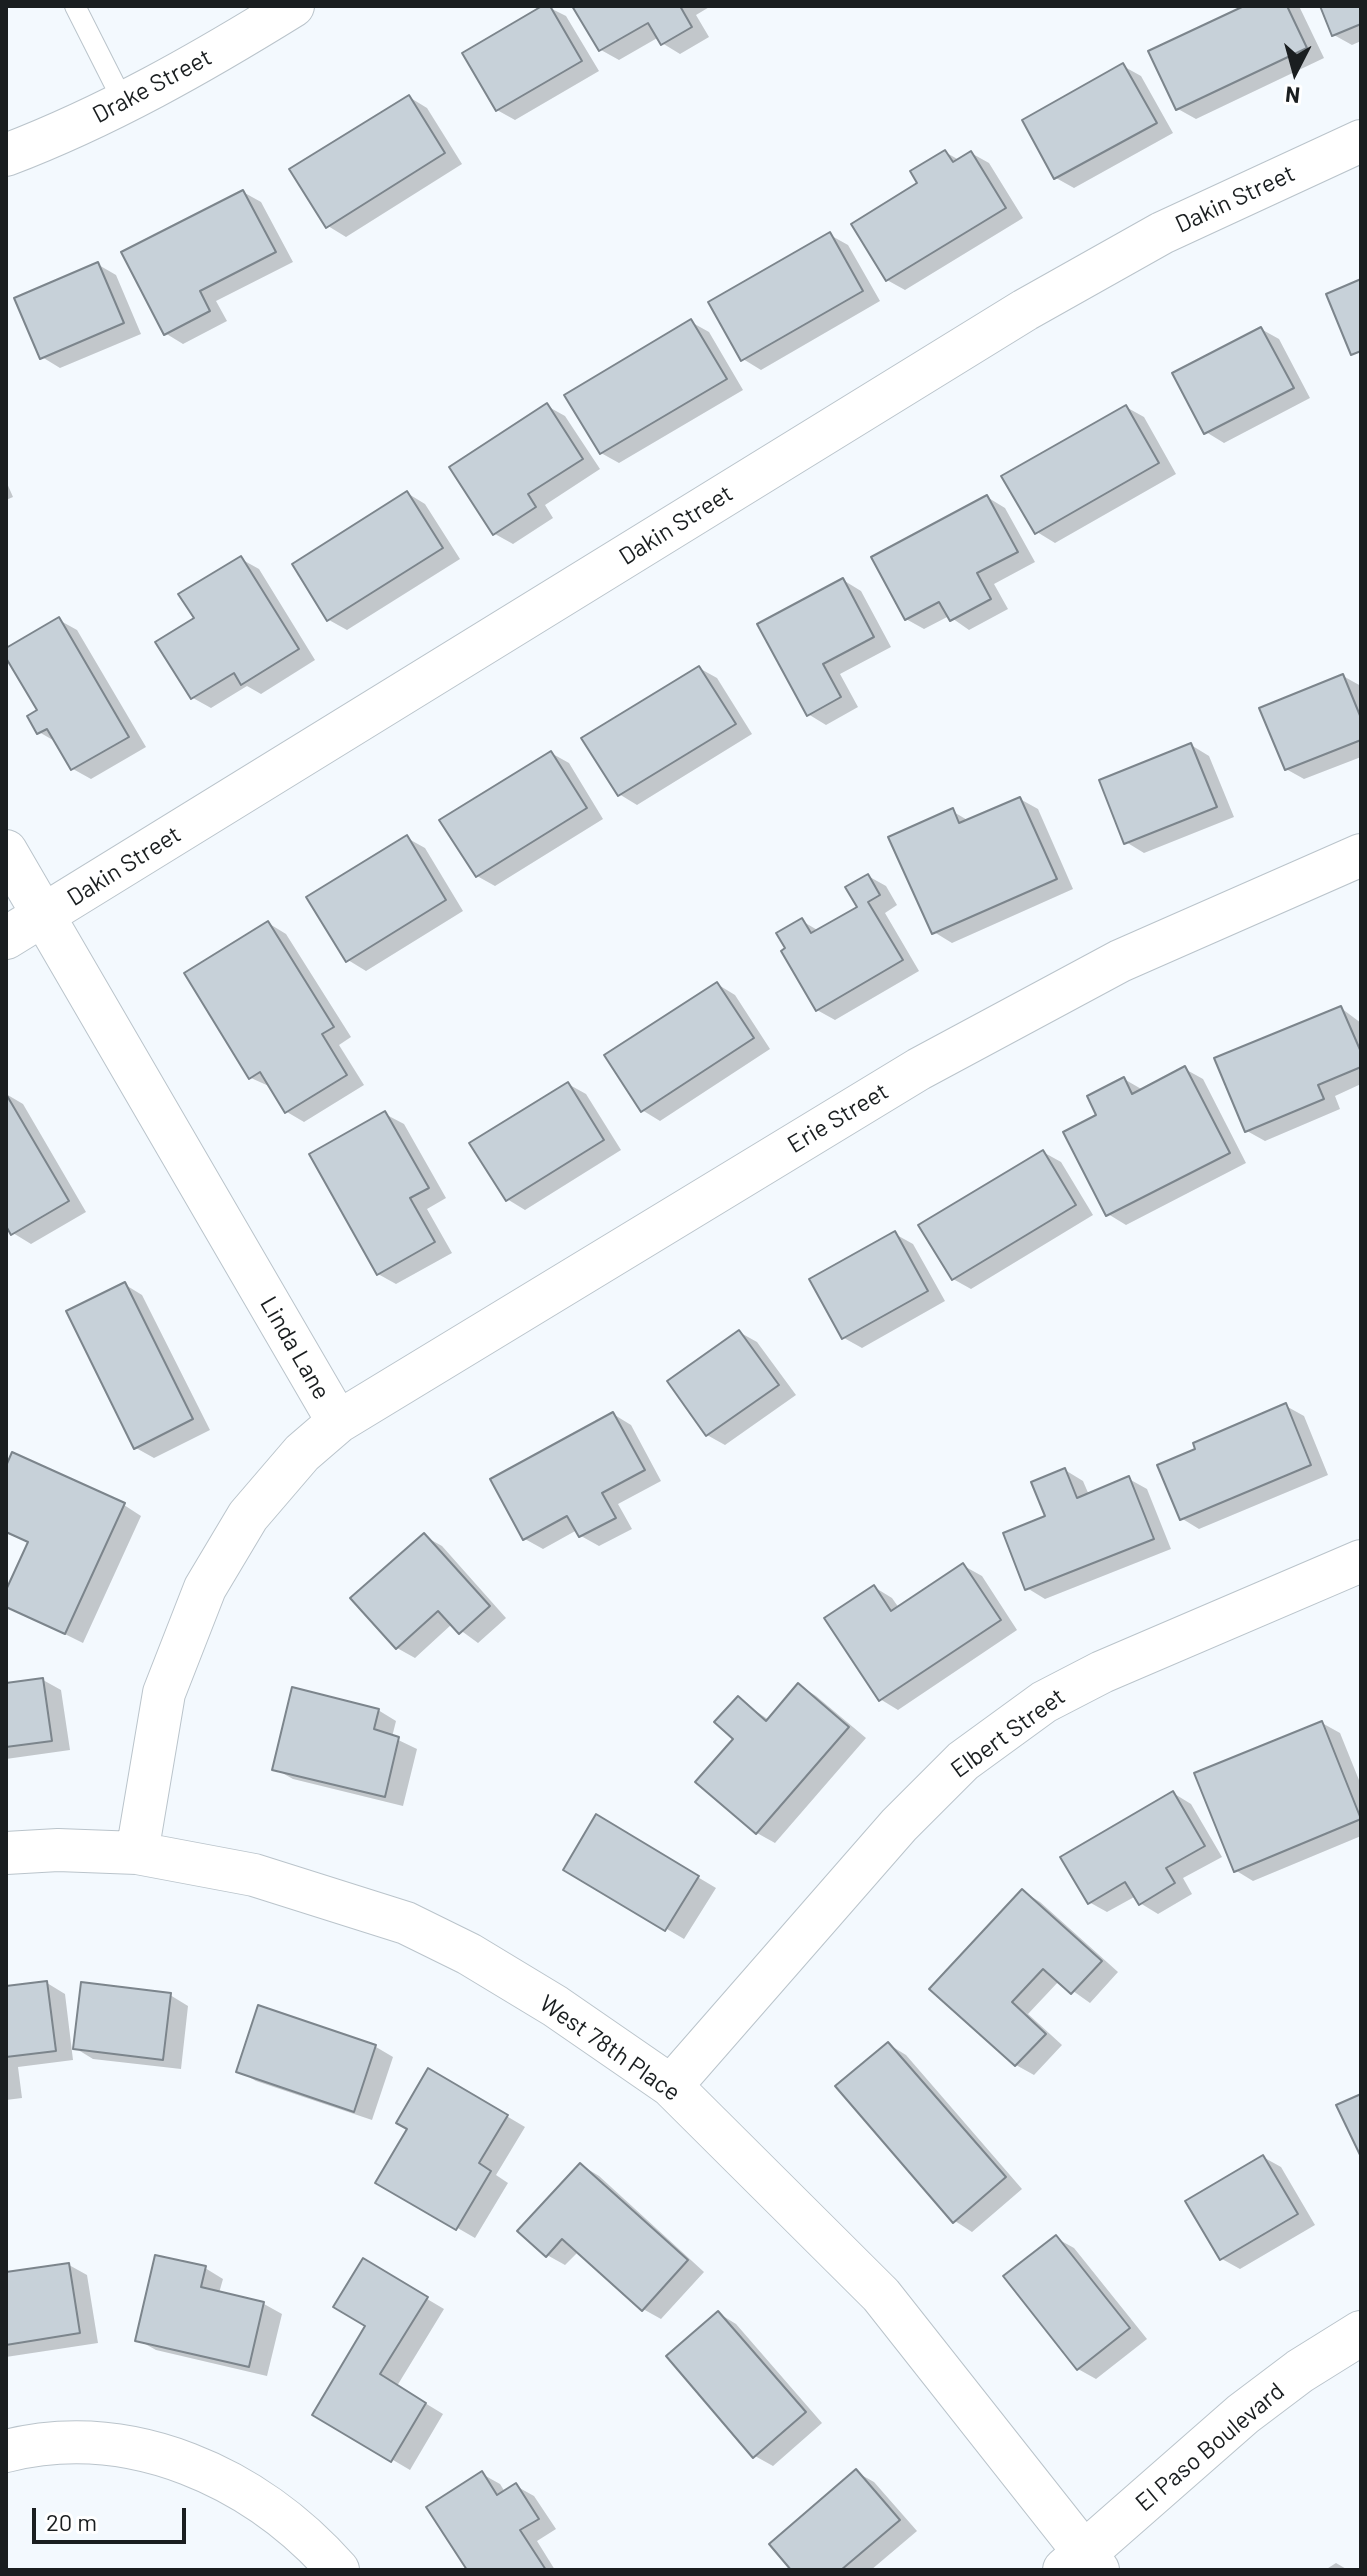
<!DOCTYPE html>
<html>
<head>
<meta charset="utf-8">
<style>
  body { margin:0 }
  #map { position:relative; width:1367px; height:2576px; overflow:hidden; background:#f3f9fe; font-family:Barlow,sans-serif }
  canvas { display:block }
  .frame { position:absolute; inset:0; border:8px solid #1a1e20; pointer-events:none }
  .north { position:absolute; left:1255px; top:32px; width:80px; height:80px; -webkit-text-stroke:6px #fff; paint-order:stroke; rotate:186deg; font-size:22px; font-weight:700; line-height:32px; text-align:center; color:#1a1e20 }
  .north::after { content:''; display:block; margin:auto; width:28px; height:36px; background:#1a1e20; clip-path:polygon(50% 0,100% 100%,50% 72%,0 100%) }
  .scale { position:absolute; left:32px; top:2508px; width:154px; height:36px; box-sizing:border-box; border:4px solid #1a1e20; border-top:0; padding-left:10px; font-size:24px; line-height:28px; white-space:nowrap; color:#1a1e20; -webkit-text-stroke:6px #fff; paint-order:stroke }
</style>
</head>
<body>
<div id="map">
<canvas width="1367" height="2576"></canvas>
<div class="frame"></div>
<div class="north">N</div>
<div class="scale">20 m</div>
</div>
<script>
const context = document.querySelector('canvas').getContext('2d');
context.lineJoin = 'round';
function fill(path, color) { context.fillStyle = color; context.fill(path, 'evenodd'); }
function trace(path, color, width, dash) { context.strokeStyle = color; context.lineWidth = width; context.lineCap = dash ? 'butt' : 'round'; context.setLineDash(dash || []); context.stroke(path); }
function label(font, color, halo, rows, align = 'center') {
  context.font = font + ' Barlow,sans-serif'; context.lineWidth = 7; context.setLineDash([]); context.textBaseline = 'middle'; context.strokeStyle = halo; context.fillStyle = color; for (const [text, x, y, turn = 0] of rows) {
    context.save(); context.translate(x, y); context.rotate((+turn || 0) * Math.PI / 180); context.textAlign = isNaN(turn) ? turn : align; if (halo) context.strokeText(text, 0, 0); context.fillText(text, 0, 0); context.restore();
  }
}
const shadow = new Path2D(`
  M546 6 566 16 599 71 515 120 497 110Z
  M575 6H711L696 15 709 37 680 54 662 43 659 37 619 60 601 50Z
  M1249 6H1299L1324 58 1196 119 1178 109Z
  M1322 6H1361V41L1352 45 1334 35Z
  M1123 66 1141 76 1173 133 1074 188 1056 178Z
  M409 97 427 108 462 164 346 237 328 226Z
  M945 152 959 160 971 153 989 163 1023 218 905 290 887 280 920 184Z
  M243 192 261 202 293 262 216 301 227 321 183 344 165 333Z
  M830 235 848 245 880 301 761 370 743 359Z
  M97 264 116 275 141 334 60 368 42 357Z
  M691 322 709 332 743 390 619 463 601 453Z
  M1261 329 1279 339 1310 398 1224 443 1206 432Z
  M547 406 565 416 600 469 545 505 553 518 513 544 495 534Z
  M1126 407 1144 417 1176 474 1055 543 1037 532Z
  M6 481 13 497 6 500Z
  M407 493 425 504 460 559 347 630 329 620 294 565Z
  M987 497 1005 508 1035 562 994 584 1008 609 969 630 949 616 924 629 906 619Z
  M241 559 259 569 315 660 261 694 247 686 211 708 193 698 196 619Z
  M843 580 861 591 891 647 840 674 858 707 826 725 808 714Z
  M59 620 77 630 146 747 91 779 73 769 58 743 39 732V711L6 654V651Z
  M699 668 717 678 752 734 637 805 619 794Z
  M1343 676 1361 686V757L1304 779 1286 769Z
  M1191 745 1209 756 1234 817 1144 853 1126 842Z
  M551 753 569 763 603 819 495 886 477 876Z
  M1020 799 1038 809 1073 889 952 943 934 932 952 811 969 821Z
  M407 838 425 848 463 911 366 971 348 960Z
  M868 876 886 886 897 905 885 913 919 971 835 1020 817 1010 802 921 819 931 860 908Z
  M268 923 286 934 351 1037 339 1045 364 1085 304 1122 287 1112 271 1087 251 1078Z
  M717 984 735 995 770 1049 660 1121 642 1110Z
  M1341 1008 1361 1023V1084L1335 1096 1340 1109 1265 1141 1247 1131Z
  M1185 1069 1203 1079 1246 1163 1126 1225 1108 1214 1099 1116 1124 1079 1143 1090Z
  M568 1084 586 1094 621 1150 525 1210 507 1199Z
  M6 1094 23 1104 86 1212 31 1244 13 1233 6 1222Z
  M385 1114 404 1124 446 1198 427 1209 452 1253 396 1284 378 1274Z
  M1043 1152 1061 1162 1093 1215 971 1289 953 1279Z
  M895 1234 913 1244 945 1301 862 1348 844 1338Z
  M124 1284 142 1295 210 1430 154 1458 136 1448Z
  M739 1332 757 1342 796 1395 725 1445 707 1435Z
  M1286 1406 1304 1416 1328 1475 1199 1529 1181 1518 1198 1450Z
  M613 1414 631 1425 661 1481 618 1504 632 1529 599 1546 581 1536 577 1530 543 1549 525 1539Z
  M1065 1470 1083 1481 1089 1495 1129 1479 1147 1489 1171 1549 1045 1599 1027 1588Z
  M6 1471 124 1505 141 1516 83 1643 6 1605V1595L30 1543 6 1533Z
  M424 1536 442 1546 506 1618 478 1643 452 1624 415 1658 397 1648Z
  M964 1566 982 1576 1017 1630 898 1710 880 1699 874 1587 892 1598 899 1608Z
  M43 1680 61 1690 70 1750 6 1759V1685Z
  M799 1685 816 1696 866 1738 775 1843 757 1833 736 1739 738 1699 769 1720Z
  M378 1710 396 1721 392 1737 417 1749 403 1806 293 1779 275 1769Z
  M1322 1723 1340 1733 1361 1785V1836L1253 1881 1235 1870Z
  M1173 1793 1191 1804 1222 1857 1183 1878 1192 1894 1158 1914 1140 1903 1136 1896 1107 1912 1089 1902Z
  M597 1817 716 1888 684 1939 565 1869Z
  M1022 1891 1040 1902 1118 1972 1090 2003 1059 1981 1028 2014 1062 2045 1034 2075 1016 2065 932 1989Z
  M47 1983 65 1994 73 2060 18 2067 22 2098 6 2100V1988Z
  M170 1995 188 2006 181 2069 93 2059 75 2048Z
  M260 2008 376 2047 393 2057 372 2120 256 2081 239 2071Z
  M888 2044 906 2055 1022 2189 972 2232 955 2221Z
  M429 2070 525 2127 496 2175 508 2183 475 2238 378 2182 409 2128Z
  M1263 2157 1281 2167 1315 2225 1240 2269 1222 2259Z
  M581 2165 599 2176 704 2272 661 2319 643 2309 579 2251 565 2265 547 2255Z
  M1056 2238 1074 2248 1147 2339 1096 2379 1078 2369Z
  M363 2261 444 2309 397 2386 443 2414 410 2470 315 2414 368 2326Z
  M69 2265 87 2275 98 2343 6 2357V2274Z
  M205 2268 223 2279 219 2293 264 2304 282 2314 267 2376 156 2350 138 2340Z
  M718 2313 736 2324 822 2423 773 2466 755 2456Z
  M856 2472 874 2482 917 2531 871 2570H794Z
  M482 2474 500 2484 505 2492 516 2486 534 2496 556 2529 537 2541 555 2570H469Z
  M1336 2563 1348 2570H1325Z`);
const building = new Path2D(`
  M542 6H550L582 61 496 111 462 53Z
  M572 6H680L692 27 661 45 648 23 599 51Z
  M1244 6H1287L1307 48 1176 110 1148 51Z
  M1320 6H1361V24L1332 36Z
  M1123 63 1157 123 1054 179 1022 120Z
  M409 95 445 153 326 228 289 169Z
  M945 150 953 162 971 151 1006 208 886 281 851 224 917 183 910 171Z
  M243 190 276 252 200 291 210 311 164 335 121 252Z
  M830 232 863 291 741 361 708 302Z
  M98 262 124 323 40 359 14 298Z
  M1361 279V351L1351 355 1326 294Z
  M691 319 727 379 600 454 564 395Z
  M1261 327 1294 388 1204 434 1172 373Z
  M547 403 583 459 528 494 536 507 493 535 449 467Z
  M1126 405 1159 463 1035 534 1001 476Z
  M407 491 443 548 327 621 292 564Z
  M987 495 1018 552 977 573 991 599 950 621 939 602 905 620 871 557Z
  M241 556 299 649 241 685 234 673 191 699 155 642 194 618 178 594Z
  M843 578 874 637 823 664 841 697 807 716 757 624Z
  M59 617 129 737 71 770 47 729 37 734 27 716 37 710 6 658V648Z
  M699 666 736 724 618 796 581 738Z
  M1343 674 1361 718V740L1285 770 1259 708Z
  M1191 743 1217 807 1124 844 1099 780Z
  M551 751 587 808 476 877 439 820Z
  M1020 797 1057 879 932 934 888 837 953 808 959 823Z
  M407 835 446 900 346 962 306 897Z
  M868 874 880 895 868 902 903 960 816 1011 781 951 785 948 776 933 802 918 811 933 857 907 845 887Z
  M268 921 334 1027 322 1034 347 1075 285 1113 260 1072 249 1079 184 973Z
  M717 982 754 1038 641 1112 604 1055Z
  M1341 1006 1361 1052V1067L1318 1085 1324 1099 1245 1132 1214 1058Z
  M1185 1066 1230 1153 1106 1216 1063 1132 1096 1115 1087 1096 1124 1077 1132 1094Z
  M568 1082 604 1140 506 1201 469 1143Z
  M6 1094 69 1201 11 1235 6 1226Z
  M385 1111 429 1188 410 1198 435 1242 377 1275 309 1154Z
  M1043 1150 1076 1205 952 1280 918 1225Z
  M895 1231 928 1291 842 1339 809 1279Z
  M125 1282 193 1419 134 1449 66 1311Z
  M739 1330 779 1385 706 1436 667 1381Z
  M1286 1403 1311 1465 1180 1520 1157 1465 1195 1449 1193 1443Z
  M613 1412 645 1470 602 1493 616 1518 579 1537 567 1516 523 1540 490 1479Z
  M12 1452 125 1503 65 1634 6 1607V1590L28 1542 6 1532V1466Z
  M1065 1468 1077 1498 1129 1476 1154 1539 1025 1590 1003 1533 1045 1516 1031 1482Z
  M424 1533 490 1606 459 1634 438 1611 396 1649 350 1598Z
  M963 1563 1001 1620 879 1701 824 1618 874 1585 891 1611Z
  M43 1678 52 1741 6 1747V1683Z
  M798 1683 849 1727 756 1834 695 1782 733 1739 714 1722 738 1696 766 1721Z
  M292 1687 379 1709 374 1729 399 1737 385 1797 272 1770Z
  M1322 1721 1361 1819 1234 1872 1194 1773Z
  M1173 1791 1205 1846 1166 1868 1175 1883 1139 1905 1125 1882 1088 1904 1060 1857Z
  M596 1814 699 1876 665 1931 563 1870Z
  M1022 1889 1102 1961 1071 1994 1043 1969 1012 2002 1046 2034 1015 2066 929 1989Z
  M47 1981 56 2051 6 2057V1986Z
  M81 1982 171 1993 163 2060 73 2049Z
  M258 2005 376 2045 354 2112 236 2072Z
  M888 2042 1006 2177 953 2223 835 2086Z
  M428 2068 508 2115 479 2163 491 2171 456 2230 375 2183 407 2129 396 2123Z
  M1361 2094V2157L1336 2105Z
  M1263 2155 1298 2214 1220 2260 1185 2201Z
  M580 2163 688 2260 642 2311 562 2239 546 2257 517 2231Z
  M1056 2235 1130 2328 1077 2370 1003 2276Z
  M155 2255 206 2266 201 2287 264 2302 249 2367 135 2341Z
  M363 2258 428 2297 380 2374 426 2403 391 2462 312 2415 365 2326 333 2307Z
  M69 2263 80 2333 6 2345V2272Z
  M718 2311 806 2412 753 2458 666 2356Z
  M856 2469 900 2520 841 2570H791L769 2544Z
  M482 2471 497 2495 516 2483 539 2519 520 2530 546 2570H467L426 2507Z`);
const service = new Path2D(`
  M75 6 124 103`);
const minor = new Path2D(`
  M6 155C108 116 201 63 293 6
  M6 851 338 1422
  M6 938 1025 310 1162 233 1361 141
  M6 1853 58 1850 137 1853 254 1875 406 1923 469 1954 555 2006 671 2086 881 2295 1098 2570
  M137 1853 164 1693 205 1588 248 1516 302 1453 338 1422 919 1069 1120 961 1361 855
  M671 2086 899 1825 963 1761 1044 1702 1102 1672 1361 1561
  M6 2451C131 2420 256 2477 338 2570`);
const tertiary = new Path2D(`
  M1065 2570 1243 2414 1300 2371 1361 2333`);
const streetNames = [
  ["Drake Street",152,86,-28],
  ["Dakin Street",1235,199,-25],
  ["Dakin Street",676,525,-32],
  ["Dakin Street",124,866,-32],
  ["Erie Street",838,1118,-31],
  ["Linda Lane",295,1348,60],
  ["Elbert Street",1008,1733,-36],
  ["West 78th Place",610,2048,35],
  ["El Paso Boulevard",1210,2447,-40]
];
fill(shadow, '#0003');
fill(building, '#c7d1d9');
trace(building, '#7c858c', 2);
trace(service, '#bac4cb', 22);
trace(minor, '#bac4cb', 44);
trace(tertiary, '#bac4cb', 46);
trace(service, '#fff', 20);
trace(minor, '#fff', 42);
trace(tertiary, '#fff', 44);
label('24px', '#1a1e20', '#fff', streetNames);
</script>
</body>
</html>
